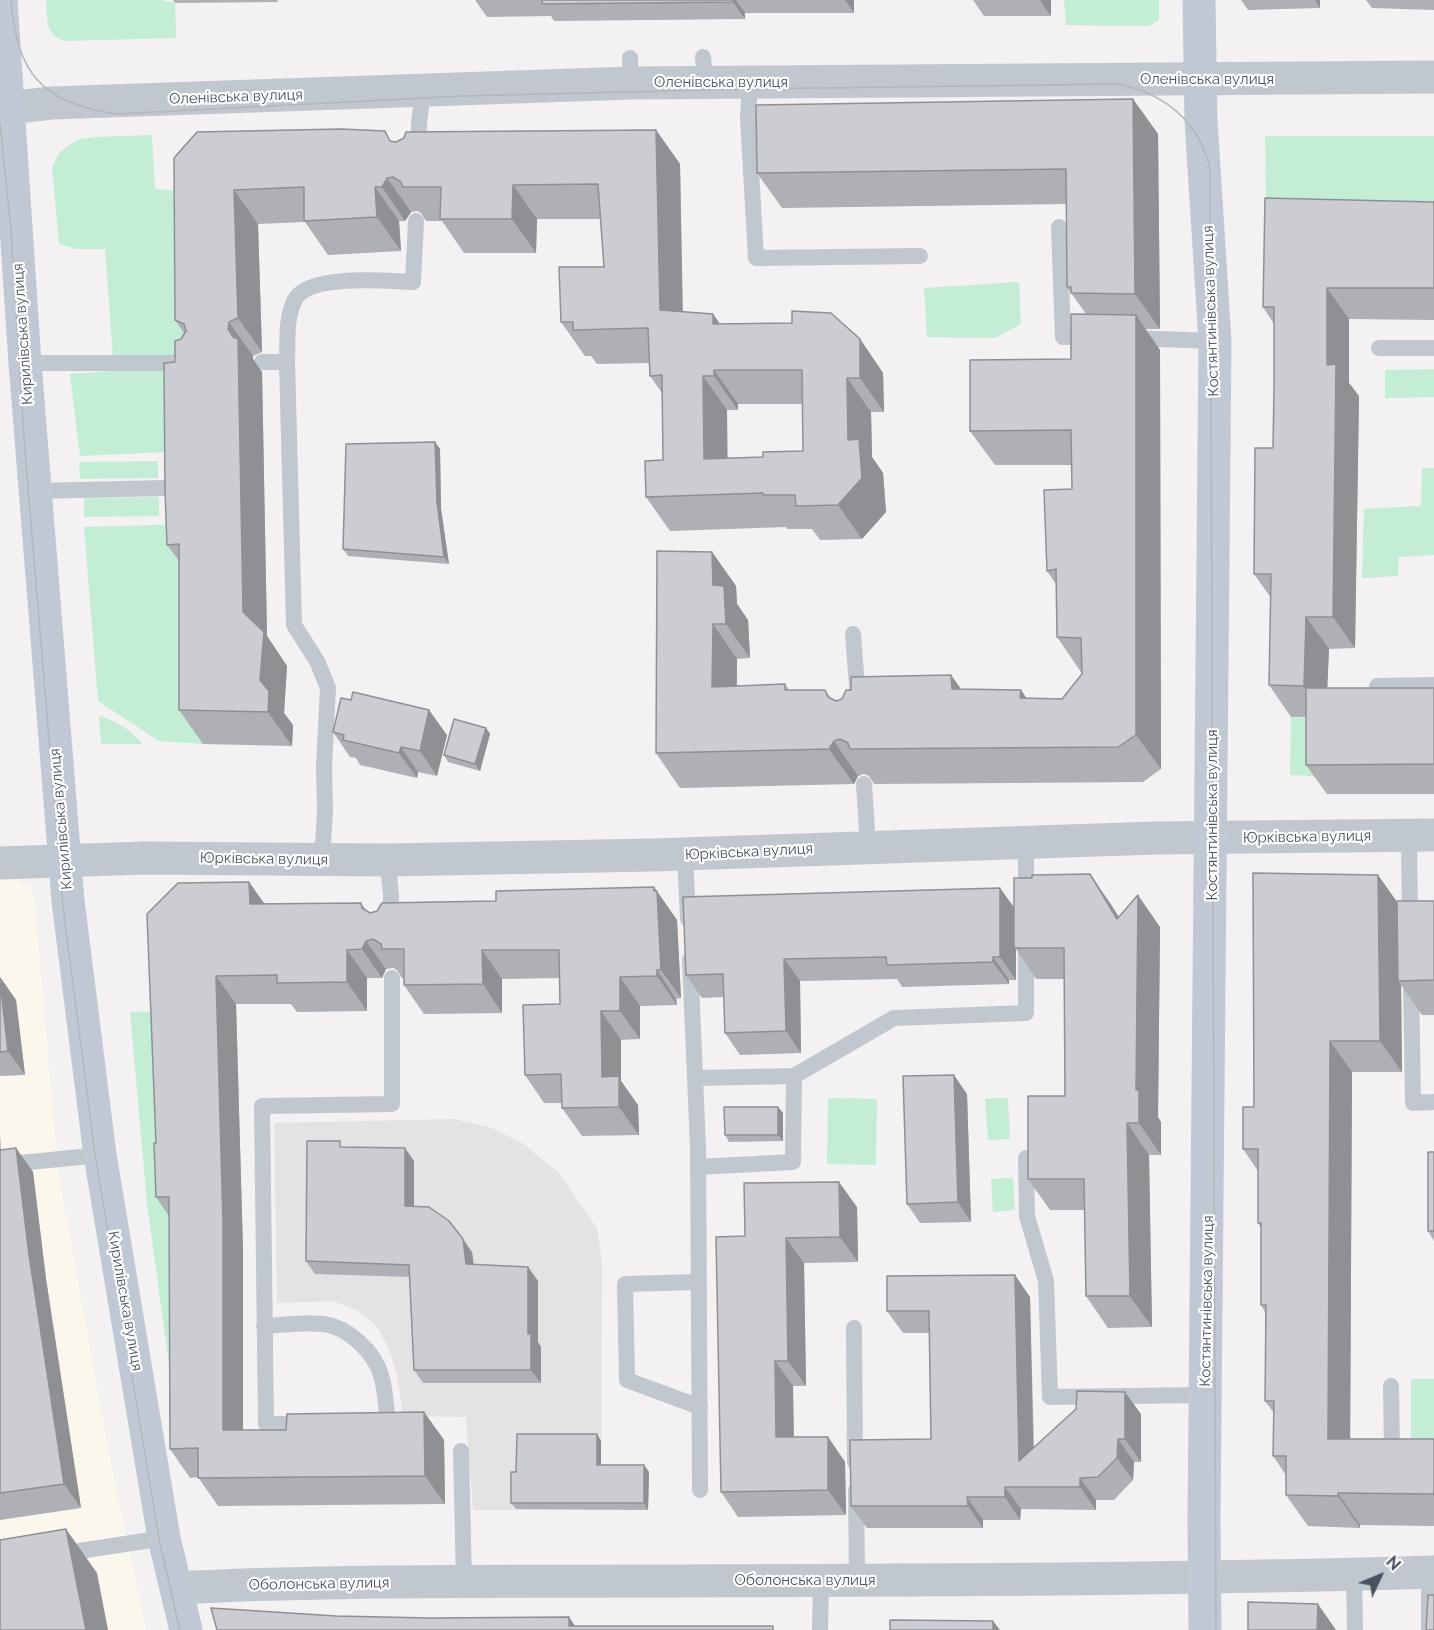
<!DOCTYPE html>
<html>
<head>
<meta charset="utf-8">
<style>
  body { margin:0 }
  #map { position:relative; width:1434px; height:1630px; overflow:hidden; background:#f3f1f1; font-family:Raleway,sans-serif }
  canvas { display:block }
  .north { position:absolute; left:1350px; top:1546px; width:60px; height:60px; -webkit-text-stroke:4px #fff; paint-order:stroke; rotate:46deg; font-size:16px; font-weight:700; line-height:24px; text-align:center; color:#4a535d }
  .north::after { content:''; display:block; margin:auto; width:21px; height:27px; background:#4a535d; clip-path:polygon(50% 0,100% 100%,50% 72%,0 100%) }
</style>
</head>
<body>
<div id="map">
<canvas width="1434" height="1630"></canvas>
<div class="north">N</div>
</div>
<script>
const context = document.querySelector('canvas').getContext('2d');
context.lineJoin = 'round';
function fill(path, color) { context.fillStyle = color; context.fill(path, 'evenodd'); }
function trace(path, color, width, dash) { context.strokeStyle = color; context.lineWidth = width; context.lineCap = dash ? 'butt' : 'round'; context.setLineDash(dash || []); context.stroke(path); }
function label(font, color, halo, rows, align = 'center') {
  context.font = font + ' Raleway,sans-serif'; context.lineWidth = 4.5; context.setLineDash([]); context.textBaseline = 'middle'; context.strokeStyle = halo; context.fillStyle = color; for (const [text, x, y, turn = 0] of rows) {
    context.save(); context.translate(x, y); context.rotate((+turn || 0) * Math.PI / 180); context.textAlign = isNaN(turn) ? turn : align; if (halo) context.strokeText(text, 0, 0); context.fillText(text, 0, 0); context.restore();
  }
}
const commercial = new Path2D(`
  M0 879H15L27 885 34 895 58 1171 108 1449 146 1630H0Z`);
const education = new Path2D(`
  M454 1119 492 1128 522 1143 558 1172 597 1228 602 1262 601 1472H649L648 1510H473L466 1417 403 1416 397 1374 388 1347 375 1324 357 1310 333 1301 277 1303 274 1123Z`);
const green = new Path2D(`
  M46 0H161L175 3 176 38 65 41C44 34 48 20 46 0Z
  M1064 0H1159V20L1149 26 1066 25Z
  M152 135 155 189 198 192 187 451 80 456 70 374 114 371 105 249H76L59 244 52 167 59 153 77 140 94 137Z
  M1265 136H1434V224L1266 202Z
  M1019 282 1021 324 995 338 927 337 924 288Z
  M1434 369V397L1385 398V370Z
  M158 461V478L80 479 79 462Z
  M1422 468H1434V555L1399 557 1398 576 1362 578 1364 509 1421 506Z
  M159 497V516L84 517V498Z
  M188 524 203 578V744L159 741 98 701 84 527Z
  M99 716C114 719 134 732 142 744H101Z
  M1291 717 1326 718 1327 777 1290 775Z
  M167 1011 189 1467H183L147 1203 130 1012Z
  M828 1098 877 1099 876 1165 827 1164Z
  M1008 1098 1010 1139 988 1140 985 1099Z
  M1013 1178 1015 1210 993 1212 991 1179Z
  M1411 1379H1434V1441H1411Z`);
const lane = new Path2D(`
  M703 57 705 82
  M630 58 631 83
  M750 82 748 118 756 258 920 256
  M419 152V124L423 90
  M1059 227 1063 337H1091
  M1129 338 1215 341
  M1379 348H1434
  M262 362H287L294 625 317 661 328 688 324 766 325 811 322 860
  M287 362C288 342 285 316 296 298 311 274 387 281 413 282L416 221
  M25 363H186
  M36 491 165 488
  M853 634 858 699
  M1377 686 1434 685
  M864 784 868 846
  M1409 836 1410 922
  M685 855 688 919
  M387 860 391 894V924
  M1026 900V841
  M690 960 698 1147 700 1490
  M1411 978 1413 1103 1434 1102
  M794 1076 894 1018 1026 1013V944
  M696 1078 794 1076 793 1162 698 1167
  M1026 1158 1027 1216 1046 1281 1050 1397 1206 1395
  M0 1165 100 1155
  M699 1282 625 1284 627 1380 700 1407
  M264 1326C283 1325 305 1322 324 1324 348 1327 374 1352 381 1375 386 1391 386 1409 388 1425H381
  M854 1328 855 1462
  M1391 1386 1392 1452H1434
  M307 1424H266L262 1106 392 1104V978
  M461 1451 464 1582
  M856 1490 857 1579
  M60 1554 164 1538
  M1354 1574 1355 1630
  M820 1630 821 1580
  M1429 1630V1573`);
const street = new Path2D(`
  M9 108 51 103 631 83 1434 77
  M0 863 144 858 387 860 653 855 1156 838 1434 835
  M176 1588C327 1580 479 1582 631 1581 899 1580 1166 1580 1434 1572`);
const secondary = new Path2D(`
  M1 0 25 363 68 901 100 1155 164 1538 186 1630
  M1199 0 1201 121 1215 341 1204 1518 1205 1630`);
const tram = new Path2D(`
  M11 0C17 74 41 102 116 114L463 96 749 89 1118 84C1165 94 1198 121 1210 168L1216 1630
  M0 123 11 231 25 452 63 907 95 1154 159 1539 180 1630`);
const wall = new Path2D(`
  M173 0H278L277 2 175 3Z
  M457 0H854V13H745V19L554 21 551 16 487 17 475 0Z
  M973 0H1051V16H984Z
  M1241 0H1320V8L1248 10Z
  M1366 0H1434V10L1372 8Z
  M1133 99 1158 134 1160 329H1145L1160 350 1161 769 1143 782 874 784 869 776 864 774 858 776 854 784 680 788 656 753 712 552 736 586 737 604 748 620 750 658 737 659V686L785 684 789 690H825L831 698 836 701 842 699 851 690 951 675 961 689 1026 698 1062 699 1082 674V672H1081L1057 637 1056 584 1047 571 1072 489V465H995L970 431 1071 359 1086 314 1067 287 1066 204 782 208 757 173Z
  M656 130 680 164 683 312 713 314 720 324 860 339 883 373 884 412H871L872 457 883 473 886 512 862 539 820 540 812 529H787L786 527 670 531 646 497 663 460 662 393 650 376 649 363 597 364 591 356H585L561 322 604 267 601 219H537L536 253H464L442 221H426L421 213 417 211 411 212 405 221H399L401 251 328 255 305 222 258 224 262 352 253 356V359L262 372 267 636 287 666 284 713 293 725 292 746 203 744 179 710V561L167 545 175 362 181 339 184 333 175 320 174 158 392 141 396 142ZM738 404H803V451L763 457 727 458V410H738Z
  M1434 202V320L1349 319V383L1359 396 1355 648 1329 649 1327 688H1434V794H1327L1306 765V717H1291L1269 685 1271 598 1254 574 1273 448 1274 389V324L1263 307Z
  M435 442 440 449 441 509 449 564 348 556 343 549Z
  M486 728 490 734 480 771 448 762 444 755Z
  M333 732 447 735 437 776 418 772 417 778 360 765 356 758 350 757Z
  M1090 874 1119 917 1160 927 1158 1117 1161 1122V1155H1149L1152 1327 1108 1328 1086 1296 1085 1210H1050L1028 1179 1065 1096 1064 979H1036L1016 949V980H1009V984L902 987 897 979 800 981 801 1053 740 1055 725 1033 724 997 702 998 686 975 1000 888 1014 909Z
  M249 882 264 904 361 903 366 910 370 913 496 901 654 887 677 920 681 998 676 999 677 1005 640 1006V1039L621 1040V1081L638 1105 639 1135 582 1136 562 1108V1103H544L525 1075 560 1004V978L502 979V1013L424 1014 404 985V978H402L397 970 393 968 386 969 382 978H367V1011L297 1012 291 1004H236L243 1251V1430H286L424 1412 444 1440 445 1504 218 1506 198 1477 190 1478 170 1449 169 1216 156 1197V1143Z
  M1434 901V1015H1422L1401 985 1402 1072H1352L1350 1439H1434V1526L1360 1525V1528L1308 1526 1286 1495V1475L1273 1456 1274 1413 1265 1401V1312L1261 1305V1228L1258 1223V1171L1243 1149 1254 1107 1397 902Z
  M0 977 16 1000 25 1075 0 1076Z
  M967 1094 971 1222 920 1223 907 1204Z
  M778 1107 783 1113V1141L729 1142 725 1135Z
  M0 1134 1 1150 16 1148 33 1172 46 1279 81 1508 0 1520Z
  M344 1147 414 1161V1207L472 1252 474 1265 528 1267 538 1281V1342L541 1347V1383H423L414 1370 410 1277 315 1274 306 1261Z
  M1434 1152V1241L1428 1231Z
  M857 1207 858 1262 804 1263 806 1386H793L794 1437H828L845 1462 846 1515 738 1517 721 1492 745 1236Z
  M1030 1297 1034 1447 1141 1414V1462H1134L1133 1480 1114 1500H1096V1510L1021 1509 1020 1520H983V1528H867L851 1506 931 1439 929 1333H903L887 1311Z
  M597 1434 601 1441V1465H644L649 1472 648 1510 516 1509 511 1503 516 1472Z`);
const shadedWall = new Path2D(`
  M733 0H736L745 13V19L733 2Z
  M845 0H854V13Z
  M1040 0H1051V16Z
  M1315 0H1320V8Z
  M1133 99 1158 134 1160 329 1135 294Z
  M656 130 680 164 683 344 660 310Z
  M387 178 411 212 405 221 382 187Z
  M513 185 537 219 536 253 512 219Z
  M375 187 399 221 401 251 377 217Z
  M234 190 258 224 262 352 238 318Z
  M1327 288 1349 319V383L1359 396 1355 648 1333 617 1327 365Z
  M713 314 737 348 713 324Z
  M1136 315 1160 350 1161 769 1136 735Z
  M229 322 253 356V359L262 372 267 636 287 666 284 713 293 725 292 746 268 712 243 612 228 329Z
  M860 339 883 373 884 412 860 378Z
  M714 370 738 404V410L714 376Z
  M703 376 727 410 728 493 704 459Z
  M847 378 871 412 872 457 883 473 886 512 862 539 838 505 848 440Z
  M435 442 440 449 441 509 449 564 444 557 437 502Z
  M712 552 736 586 737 604 748 620 750 658 726 624 713 585Z
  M1306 617 1329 649 1326 718 1304 686Z
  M713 624 737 659 736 722 712 687Z
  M951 675 975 709 952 689Z
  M1021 690 1045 725 1020 698Z
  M429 710 447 735 437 776 420 751Z
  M486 728 490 734 480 771 475 764Z
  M834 741 858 776 854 784 829 749Z
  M401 747 418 772 417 778 399 753Z
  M1090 874 1112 906 1138 948V895L1160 927 1158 1117 1161 1122V1155L1139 1123 1117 919Z
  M1378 875 1400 906 1398 981 1401 985 1402 1072 1380 1041Z
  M249 882 269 910 250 904Z
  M654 887 677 920 681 998 661 970Z
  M1000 888 1016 910 1014 948 1016 949V980L1000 957Z
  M366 941 386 969 382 978 362 949Z
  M347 950 367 978V1011L347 982Z
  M482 950 502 979V1013L483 984Z
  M993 957 1009 980V984L993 962Z
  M784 959 800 981 801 1053 786 1031Z
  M657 970 676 999 677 1005 657 976Z
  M216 976 236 1004 243 1251V1459L223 1430Z
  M0 977 16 1000 25 1075 8 1051Z
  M620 977 640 1006V1039L620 1011Z
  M601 1011 621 1040V1081L638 1105 639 1135 619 1107 602 1077Z
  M1330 1041 1352 1072 1350 1471 1328 1439Z
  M954 1075 967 1094 971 1222 958 1202Z
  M778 1107 783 1113V1141L778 1135Z
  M1127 1123 1149 1155 1152 1327 1130 1296Z
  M16 1148 33 1172 46 1279 81 1508 64 1484 29 1255Z
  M405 1148 414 1161V1219L405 1206Z
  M839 1182 857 1207 858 1262 840 1237Z
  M786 1238 804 1263 806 1386 788 1361Z
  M463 1239 472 1252 475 1277 466 1264Z
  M528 1267 538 1281V1342L541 1347V1383L531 1370 528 1334Z
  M1015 1275 1030 1297 1034 1483 1019 1461Z
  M775 1361 793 1386 794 1462 776 1437Z
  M1125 1392 1141 1414V1462L1125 1439Z
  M424 1412 444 1440 445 1504 425 1476Z
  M597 1434 601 1441V1472L597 1465Z
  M828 1437 845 1462 846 1515 828 1490Z
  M1118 1439 1134 1462 1133 1480 1117 1458Z
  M644 1465 649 1472 648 1510 644 1503Z
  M1080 1478 1096 1500V1510L1080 1487Z
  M1005 1487 1021 1509 1020 1520 1005 1497Z
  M1338 1493 1360 1525V1528L1338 1496Z
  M967 1497 983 1520V1528L968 1506Z
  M66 1529 97 1573 108 1630H86Z
  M1318 1604 1336 1630H1317Z
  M569 1617 578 1630 569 1626Z
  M993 1621 1000 1630H993Z`);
const building = new Path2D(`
  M542 0H733V2L542 4Z
  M1133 99 1135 294 1071 293V287H1067L1066 169 757 173 756 105Z
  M342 129 385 131 390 141 396 142 404 138 406 132 656 130 660 310 713 314V324L792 323V311L831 313 860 339V378H847L848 440 859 439 862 478 838 505 796 506 795 495H763V493L646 497 645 461 663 460 662 375 650 376 648 328 573 330V322H561L559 267H604L598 184 513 185 512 219H440L441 187H403L401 182 393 177 387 178 382 187H375L377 217 304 221V187L234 190 238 318 229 322 228 329 233 337 238 339 243 612 264 632 260 680 269 691 268 712 179 710V544L167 545 165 490 164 363 175 362V341L181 339 186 331 184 324 175 320 174 158 197 132ZM714 370H802L803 451 763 452V457L704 459 703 376H714Z
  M1265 198 1434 202V288H1327V365L1336 364 1333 617H1306L1304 686 1269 685 1271 574H1254L1255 448H1273L1274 389V307H1263Z
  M1071 314 1136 315V735L1118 747 850 749 848 743 840 739 834 741 829 749 656 753 657 551 712 552 713 585 724 586 726 624H713L712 687 785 684V690H825L828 697 836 701 842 699 846 690H851V677L951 675 952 689 1021 690 1020 698 1062 699 1082 674 1081 638 1057 637 1056 569 1047 571 1044 490 1072 489 1071 430 970 431V360L1071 359Z
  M435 442 437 502 444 557 343 549 346 444Z
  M1306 688H1434V764L1306 765Z
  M353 692 429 710 420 751 401 747 399 753 343 740 344 735 333 732 341 698 351 700Z
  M454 719 486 728 475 764 444 755Z
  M1253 873 1378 875 1380 1041H1330L1328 1439H1434V1494L1338 1493V1496L1286 1495V1456H1273L1274 1401H1265L1266 1305H1261V1223H1258V1149H1243V1107H1254Z
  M1090 874 1117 919 1138 895 1136 1090H1139V1123H1127L1130 1296H1086L1084 1179H1028V1096H1065L1064 948H1014V878H1032V875Z
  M249 882 250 904 361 903 362 908 370 913 377 911 382 903 496 901V891L654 887V891H657L661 970H657V976L620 977V1011H601L602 1077 619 1076V1107L562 1108 561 1074 525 1075 523 1005 560 1004 559 950H482L483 984 404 985V949H382L381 944 373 939 366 941 362 949 347 950V982L277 983V975L216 976 223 1223V1430H286L287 1414 424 1412 425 1476 198 1478V1448L170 1449 169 1197H156L154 1143H156L147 914 178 883Z
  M1000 888V957H993V962L887 965 886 957 784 959 786 1031 725 1033 723 974 686 975 683 897Z
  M1397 901H1434V980L1398 981Z
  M0 983 8 1051 0 1052Z
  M954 1075 958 1202 907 1204 903 1076Z
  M724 1107H778V1135H725Z
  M307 1141H340V1147L405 1148V1206L429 1207 449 1221 463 1239 466 1264 528 1267V1334H531V1370H414L409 1265 306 1261Z
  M16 1148 29 1255 64 1484 0 1493V1150Z
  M1428 1152H1434V1231H1428Z
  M839 1182 840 1237 786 1238 788 1361H775L776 1437H828V1490L721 1492 716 1237 745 1236 744 1183Z
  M1015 1275 1019 1461 1076 1409 1077 1391 1125 1392V1439H1118L1117 1458 1098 1477 1080 1478V1487H1005V1497H967L968 1506H851L850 1440 931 1439 929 1311H887V1276Z
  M517 1434H597V1465H644V1503H511V1472H516Z
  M66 1529 86 1630H0V1540Z
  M1428 1595H1434V1630H1426Z
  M1248 1602 1318 1604 1317 1630H1248Z
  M211 1608 336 1616 430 1618 569 1617V1626H773V1630H217Z
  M890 1620 993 1621V1630H890Z`);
const streetNames = [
  ["Оленівська вулиця",1207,79],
  ["Оленівська вулиця",721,82],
  ["Оленівська вулиця",236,97,-2],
  ["Костянтинівська вулиця",1211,311,-92],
  ["Кирилівська вулиця",23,334,-94],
  ["Костянтинівська вулиця",1212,815,-90],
  ["Кирилівська вулиця",61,819,-95],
  ["Юрківська вулиця",1307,837,-1],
  ["Юрківська вулиця",749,852,-3],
  ["Юрківська вулиця",264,859,1],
  ["Кирилівська вулиця",125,1301,80],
  ["Костянтинівська вулиця",1207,1301,-89],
  ["Оболонська вулиця",805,1580],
  ["Оболонська вулиця",319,1584,-1]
];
fill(commercial, '#fbf7ec');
fill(education, '#e4e2e2');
fill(green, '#c3edd5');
trace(lane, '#c0c7ce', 16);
trace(street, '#c0c7ce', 33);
trace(secondary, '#c0c8d3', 33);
trace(tram, '#b3b6ba', 1.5);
fill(wall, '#afb0b5');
fill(shadedWall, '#8e9094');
fill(building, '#cbcdd3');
trace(building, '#8e9094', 1.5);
label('15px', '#4a535d', '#fff', streetNames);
</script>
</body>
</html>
